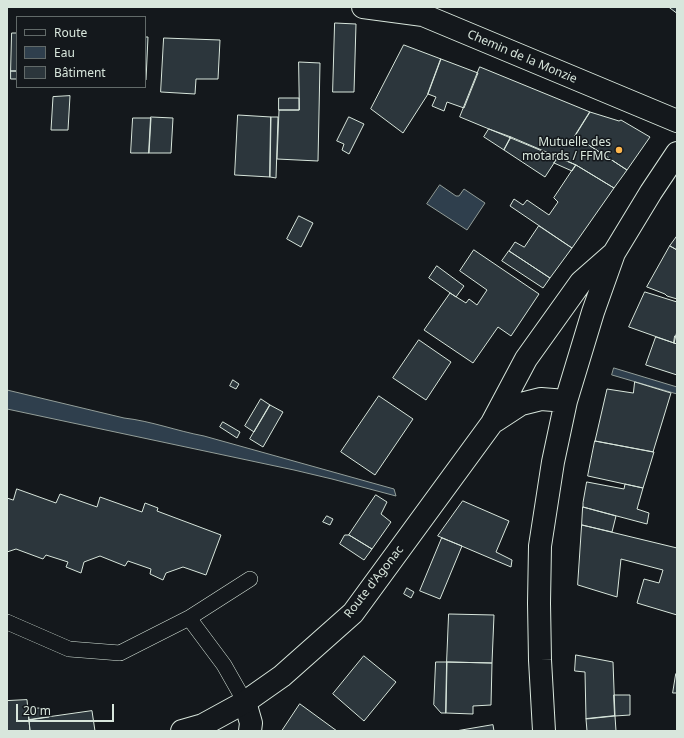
<!DOCTYPE html>
<html>
<head>
<meta charset="utf-8">
<style>
  body { margin:0 }
  #map { position:relative; width:684px; height:738px; overflow:hidden; background:#14181c; font-family:"Noto Sans",sans-serif }
  canvas { display:block }
  .frame { position:absolute; inset:0; border:8px solid #d8e6dc; pointer-events:none }
  .legend { position:absolute; left:16px; top:16px; width:130px; height:72px; box-sizing:border-box; background:#14181c; border:1px solid #626a69; margin:0; padding:5px 7px; list-style:none; font-size:12px; color:#d8e6dc }
  .legend li { display:flex; align-items:center; gap:8px; height:20px }
  .legend b { width:20px; border:1px solid #626a69 }
  .scale { position:absolute; left:16px; top:704px; width:98px; height:18px; box-sizing:border-box; border:2px solid #d8e6dc; border-top:0; padding-left:5px; font-size:12px; line-height:14px; white-space:nowrap; color:#d8e6dc; -webkit-text-stroke:3px #14181c; paint-order:stroke }
</style>
</head>
<body>
<div id="map">
<canvas width="684" height="738"></canvas>
<div class="frame"></div>
<ul class="legend">
<li><b style="height:5px;background:#14181c"></b>Route</li>
<li><b style="height:11px;background:#2f3f4d"></b>Eau</li>
<li><b style="height:11px;background:#2c363c"></b>Bâtiment</li>
</ul>
<div class="scale">20 m</div>
</div>
<script>
const context = document.querySelector('canvas').getContext('2d');
context.lineJoin = 'round';
function fill(path, color) { context.fillStyle = color; context.fill(path, 'evenodd'); }
function trace(path, color, width, dash) { context.strokeStyle = color; context.lineWidth = width; context.lineCap = dash ? 'butt' : 'round'; context.setLineDash(dash || []); context.stroke(path); }
function label(font, color, halo, rows, align = 'center') {
  context.font = font + ' "Noto Sans",sans-serif'; context.lineWidth = 3; context.setLineDash([]); context.textBaseline = 'middle'; context.strokeStyle = halo; context.fillStyle = color; for (const [text, x, y, turn = 0] of rows) {
    context.save(); context.translate(x, y); context.rotate((+turn || 0) * Math.PI / 180); context.textAlign = isNaN(turn) ? turn : align; if (halo) context.strokeText(text, 0, 0); context.fillText(text, 0, 0); context.restore();
  }
}
const water = new Path2D(`
  M440 185 456 196H459L464 189 485 203 467 230 427 204Z
  M614 368 677 387V394L612 375Z
  M7 390 124 418C151 421 177 431 204 436L394 489 396 496 332 479 294 470 7 409Z`);
const building = new Path2D(`
  M669 7H677V13Z
  M335 23 356 24 354 92H333Z
  M12 33H17V71H11Z
  M145 37H148L146 80H145Z
  M164 38 220 40 218 79H196L195 94 161 92Z
  M404 45 441 59 428 94 403 133 371 109Z
  M441 59 478 73 464 108 447 102 444 111 432 106 436 97 428 94Z
  M299 62 320 63 318 161 277 159 279 110H299Z
  M480 67 590 112 575 136 627 170 614 188 576 165 460 117Z
  M11 71H17V79H11Z
  M70 96 68 130H51L53 97Z
  M279 98H299V110H279Z
  M590 112 619 121 621 120 650 137 627 170 575 136Z
  M238 115 271 117 270 177 235 175Z
  M151 117 173 118 171 153H149Z
  M271 117H278L276 178 270 177Z
  M349 117 364 124 349 154 342 150 344 144 337 141Z
  M133 118H151L149 153H131Z
  M489 129 511 137 504 150 484 137Z
  M511 137 558 157 545 177 504 150Z
  M558 157 576 165 572 171 554 163Z
  M576 165 614 188 572 248 510 206 514 199 523 205 527 200 549 215 558 202 554 198Z
  M299 216 313 223 301 247 287 239Z
  M539 226 572 248 550 278 509 251 515 242 524 247Z
  M677 236V250L670 246Z
  M670 246 677 250V299L667 296 665 294 647 287Z
  M474 250 539 294 511 336 498 327 473 363 424 330 450 293 466 303 469 299 477 305 487 290 460 271Z
  M509 251 550 278 543 288 502 261Z
  M437 266 464 286 456 297 429 278Z
  M645 292 677 302V331L674 343 629 327Z
  M675 336H677V344L674 343Z
  M656 337 677 344V375L646 365Z
  M419 340 451 362 426 400 393 378Z
  M233 380 239 384 236 389 230 386Z
  M635 382 671 393 653 452 595 441 607 389 633 393Z
  M379 396 413 419 375 475 341 452Z
  M261 399 270 405 254 432 245 426Z
  M270 405 283 412 263 447 250 439Z
  M223 422 240 432 237 438 220 427Z
  M595 441 654 452 643 488 588 476Z
  M587 482 624 489 625 484 643 488 637 509 649 513 647 524 583 507V503Z
  M17 489 56 503 60 494 97 507 100 497 142 512 145 503 158 508 157 511 221 535 206 575 183 567 166 573 163 580 150 574 151 569 128 561 125 566 100 556 84 562 81 573 66 567 68 562 46 555 43 559 16 549 7 552V498L13 500Z
  M376 495 387 502 381 514 391 522 372 549 349 535Z
  M463 501 509 521 496 552 512 560 511 567 438 536Z
  M583 507 616 516 612 532 582 525Z
  M327 516 333 519 330 525 323 522Z
  M582 525 677 548V615L637 603 644 579 659 583 663 570 621 559 617 597 578 585Z
  M345 535H349L372 549 364 560 340 544Z
  M442 538 462 546 440 599 420 591Z
  M407 588 414 592 411 598 404 594Z
  M449 614 494 615 492 663 447 662Z
  M576 655 613 662 615 716 586 719 585 672 575 671Z
  M364 656 396 682 364 721 333 694Z
  M436 662H447L446 713H441L434 705Z
  M447 662 492 663 491 705 473 706V714L446 713Z
  M676 674 677 675V693H673Z
  M614 695H630V715L615 716Z
  M27 700 30 731H7V701Z
  M300 704 337 731H282Z
  M48 708 49 717 29 720 28 709Z
  M92 711 95 731H30L29 720Z
  M615 716 616 731H587L586 719Z
  M493 725 494 731H456Z`);
const lane = new Path2D(`
  M189 618 250 579
  M7 622 69 649 120 653 189 618 224 665 245 702`);
const street = new Path2D(`
  M363 7 423 15 677 121
  M245 702 251 723 250 731`);
const secondary = new Path2D(`
  M495 421 521 404 541 399 566 401
  M182 731 203 725 245 702 282 676 353 613 492 423 526 359 581 282 614 253
  M544 731 540 660 539 603 540 546 553 462 566 401 593 312 614 253 651 192 677 153`);
const markers = [
  [619,150,4,"#ffb74d"]
];
const streetNames = [
  ["Chemin de la Monzie",522,57,23],
  ["Route d'Agonac",374,582,-52]
];
const poiNames = [
  ["Mutuelle des",611,143],
  ["motards / FFMC",611,157]
];
fill(water, '#2f3f4d');
trace(water, '#939e99', 1);
fill(building, '#2c363c');
trace(building, '#d8e6dc', 1);
trace(lane, '#d8e6dc', 16);
trace(street, '#d8e6dc', 24);
trace(secondary, '#d8e6dc', 24);
trace(lane, '#14181c', 15);
trace(street, '#14181c', 22);
trace(secondary, '#14181c', 22);
for (const [x, y, r, color] of markers) { const dot = new Path2D(); dot.arc(x, y, r, 0, 2 * Math.PI); context.fillStyle = color; context.fill(dot); trace(dot, '#14181c', 1.5); }
label('12px', '#d8e6dc', '#14181c', streetNames);
label('12px', '#d8e6dc', '#14181c', poiNames, 'right');
</script>
</body>
</html>
